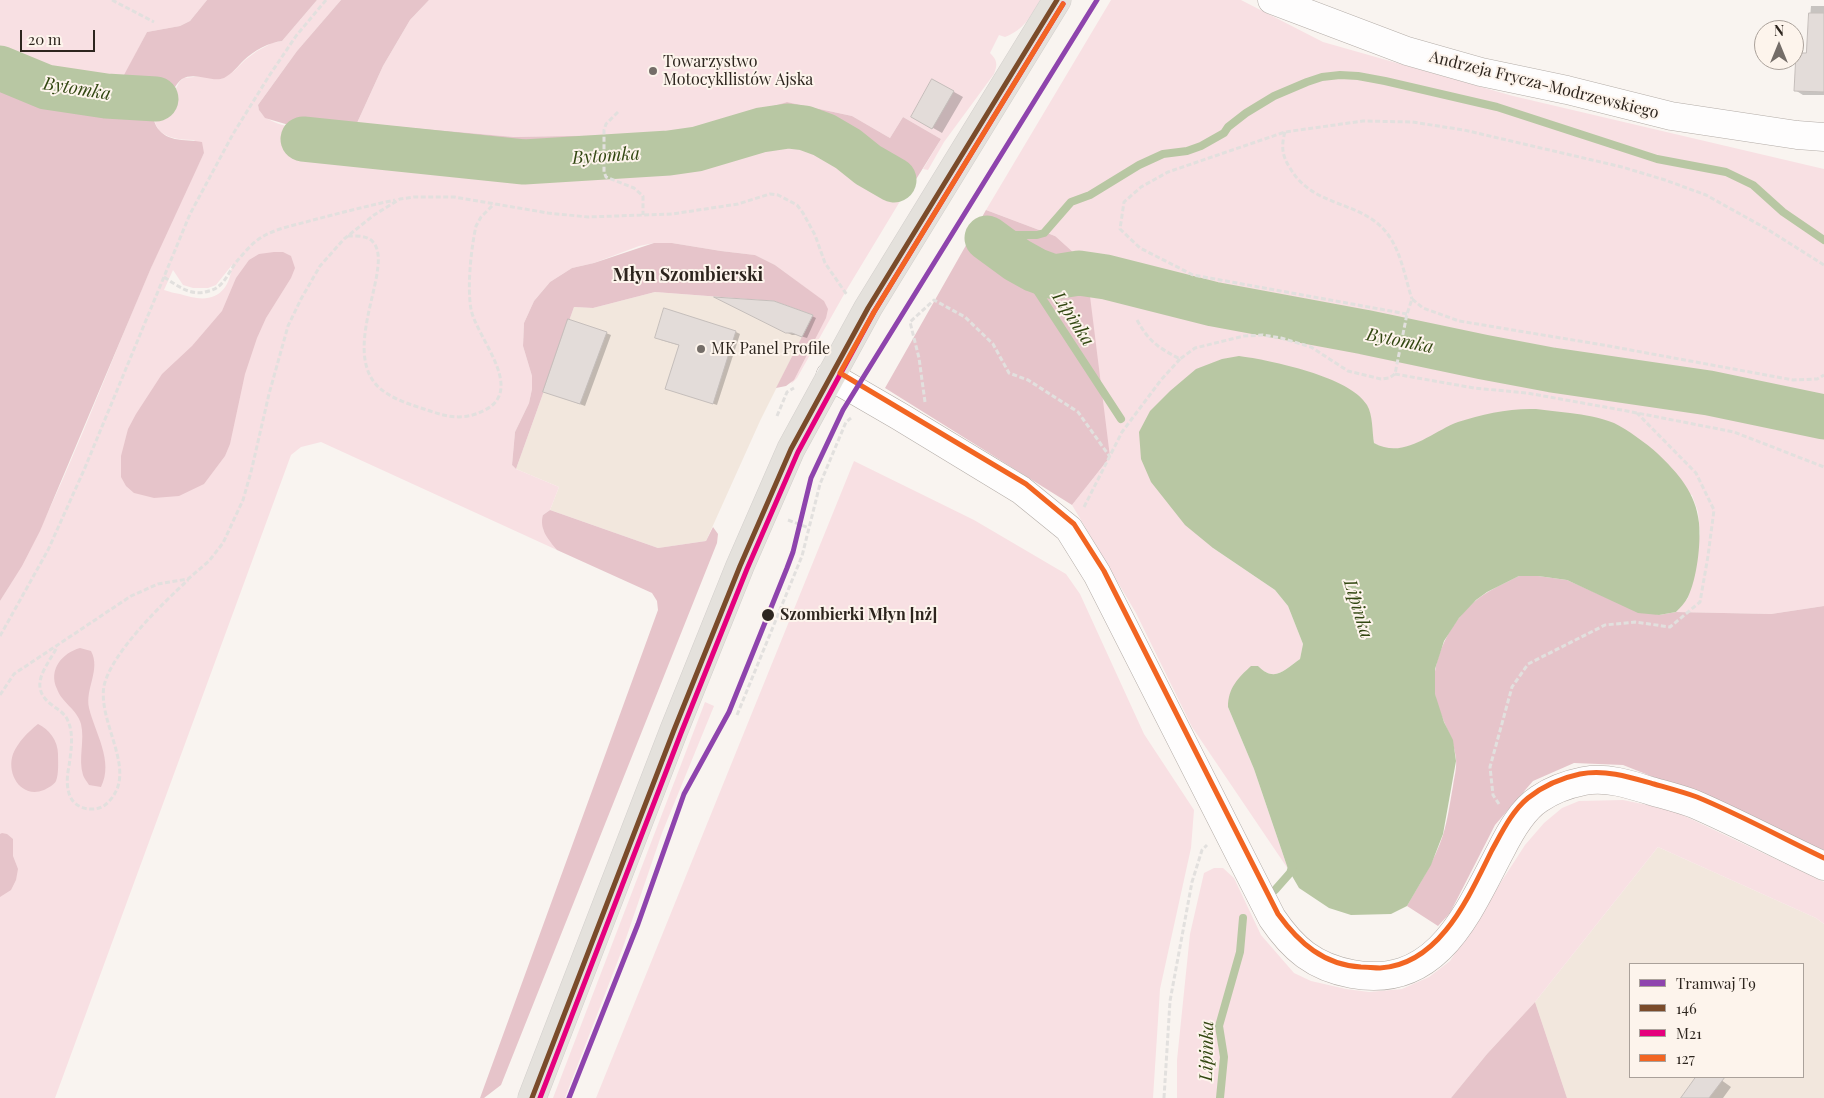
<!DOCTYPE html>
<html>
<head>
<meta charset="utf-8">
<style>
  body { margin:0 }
  #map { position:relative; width:1824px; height:1098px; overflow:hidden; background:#f9f4f0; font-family:"Playfair Display",serif }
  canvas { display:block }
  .legend { position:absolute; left:1629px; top:963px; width:175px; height:115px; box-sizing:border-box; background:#fdf4ec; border:1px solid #aaa19a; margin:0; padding:6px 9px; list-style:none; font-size:15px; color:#2d251e }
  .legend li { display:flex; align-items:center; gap:10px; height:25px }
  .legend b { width:25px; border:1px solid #aaa19a }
  .north { position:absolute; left:1754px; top:20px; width:50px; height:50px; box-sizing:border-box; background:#fdf4ec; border:1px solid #aaa19a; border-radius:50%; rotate:0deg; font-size:14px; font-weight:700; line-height:20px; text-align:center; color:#2d251e }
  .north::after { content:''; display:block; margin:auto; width:18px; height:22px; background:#746d68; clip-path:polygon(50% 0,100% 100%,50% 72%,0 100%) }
  .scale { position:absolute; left:20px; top:30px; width:75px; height:22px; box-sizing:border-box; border:2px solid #2d251e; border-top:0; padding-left:6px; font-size:15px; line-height:18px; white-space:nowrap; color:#2d251e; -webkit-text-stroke:4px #fdf4ec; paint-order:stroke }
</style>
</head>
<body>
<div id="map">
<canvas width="1824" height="1098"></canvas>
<ul class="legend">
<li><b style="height:6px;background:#8e44ad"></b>Tramwaj T9</li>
<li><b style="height:6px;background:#7a4b2a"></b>146</li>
<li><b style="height:6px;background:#e5007d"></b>M21</li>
<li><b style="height:6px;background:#f26522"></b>127</li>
</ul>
<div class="north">N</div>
<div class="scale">20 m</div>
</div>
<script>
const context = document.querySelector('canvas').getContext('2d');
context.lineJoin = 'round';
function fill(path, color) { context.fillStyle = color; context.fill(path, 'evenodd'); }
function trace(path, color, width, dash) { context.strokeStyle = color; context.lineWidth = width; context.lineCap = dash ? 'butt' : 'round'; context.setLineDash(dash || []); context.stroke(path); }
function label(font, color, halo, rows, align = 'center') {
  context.font = font + ' "Playfair Display",serif'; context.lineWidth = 4; context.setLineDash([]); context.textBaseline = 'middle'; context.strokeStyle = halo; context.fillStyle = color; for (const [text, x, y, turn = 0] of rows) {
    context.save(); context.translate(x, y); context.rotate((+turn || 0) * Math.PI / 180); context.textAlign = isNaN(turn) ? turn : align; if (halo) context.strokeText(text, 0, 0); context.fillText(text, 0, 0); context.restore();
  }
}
const built = new Path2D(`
  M655 292 774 301 813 315 760 421 706 541 658 548 550 510 559 487 516 469 574 307 593 308Z
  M1658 847 1816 918 1824 924V1098H1567L1535 1002ZM1630 964H1803V1077H1630Z`);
const green = new Path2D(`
  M0 0H207L190 21 180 26 147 32 118 88 110 89 42 76 0 54Z
  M317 0H341L297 51 258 105C260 123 291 127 306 130 301 134 297 142 299 149L314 147 348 153 520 169 598 167 609 169 610 166 616 165 708 158 743 149 774 133 786 132 797 134 825 145 862 172 883 184 905 193 847 289 797 378 791 384 823 301 775 265 755 255 721 251 672 243H654L639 246 594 263 572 268 550 282 544 289 534 301 524 323 523 346 532 376V389L529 403 515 432 512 465 516 469 559 487 550 510 543 515V529L557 550 321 442 301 447 291 455 55 1098H0V601C38 541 65 475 92 410 128 323 162 236 204 153L194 140C161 140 148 129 156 96L167 97 175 90 180 81 184 78 204 76 221 79 234 71 245 60 257 51 272 43 282 41ZM232 265C230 289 217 303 191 297 187 296 183 295 180 294 174 293 170 292 164 290L173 270 183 285 193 288H208L216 285Z
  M429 0H1040C1030 17 1025 29 1005 37L999 35 990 53C997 60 998 64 994 74L944 142 928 170 923 169 941 139 903 117 890 138 852 116 787 102 677 134 514 137 357 123 383 66 410 20Z
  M1111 0H1241L1323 42 1513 96 1824 169V606L1771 614 1676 612 1688 598 1700 533 1698 512 1692 495 1457 423C1436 434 1410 453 1385 448 1381 448 1377 445 1374 443L1372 433 1213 548 1275 590 1288 606 1303 644 1300 659C1284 670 1275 683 1258 666L1228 707 1254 769 1288 869 1192 727 1136 613 1072 505 1110 457 1055 236 986 210Z
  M854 461 974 520 1066 574 1080 594 1144 734 1194 810 1191 848 1160 989 1153 1098H596Z
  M705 702 714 706 662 833 622 950 568 1090 565 1098H553Z
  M1623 800 1672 810 1824 882V924L1816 918 1658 847 1535 1002 1487 1054 1451 1098H1177V1060L1190 934 1204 873 1214 868H1223L1234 878 1261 935 1294 973 1311 981 1346 989 1369 992 1402 989 1429 977 1450 961 1525 845 1544 823 1562 808 1579 801Z`);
const forest = new Path2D(`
  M207 0H317L282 41C270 42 253 51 244 60 237 67 233 73 224 78 212 83 195 71 182 79 175 84 174 92 167 97 127 94 84 94 46 82 30 77 15 69 0 62V55L42 76 109 89 117 88 147 32 180 26 190 21Z
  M341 0H429L410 20 383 66 357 123 514 137 677 134 787 102 852 116 890 138 903 117 941 139 915 181 844 137 818 126 805 123 789 122 774 124 753 128 699 143 669 147 618 150 607 145 594 152 524 153 306 130 265 118 259 110 258 105 297 51Z
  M0 72 46 91 104 99 154 103C150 120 157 135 175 139 184 141 193 140 202 142L204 153 151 268 40 531 22 566 0 601Z
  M986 210 1055 236 1086 264 1110 457 1072 505 885 388Z
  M654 243H672L721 251 755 255 775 265 824 301 828 309 826 318 794 380 786 386 776 388 813 315 774 301 655 292 593 308 574 307 516 469 512 465 515 432 529 403 532 389V376L523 346 524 323 534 301 550 282 572 268 594 263Z
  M274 252H283L291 256 295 268 291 278 266 318 257 338 245 374 230 444 225 456 204 484 179 496 154 498 134 493 126 486 121 477V456L128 429 136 414 162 374 192 346 222 311 236 278 249 260 259 254Z
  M550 510 658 548 706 541 713 527 718 534 717 543 501 1085 484 1098H480L658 610 657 601 652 593 557 550C548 539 539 529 543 515Z
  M1519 576H1538L1567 580 1614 601 1659 615 1676 612 1771 614 1824 606V854L1722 804 1623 765 1574 763 1533 781 1495 825 1450 913 1438 926 1407 906C1420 883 1435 860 1443 835 1448 819 1450 802 1453 786 1454 778 1457 768 1456 759 1454 736 1439 717 1435 695 1429 661 1452 618 1479 598 1491 589 1505 583 1519 576Z
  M80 648 91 651C101 670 85 688 89 708 95 733 114 761 101 787L89 785C87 782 84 778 83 775 78 759 85 740 81 724 77 709 62 703 57 689 48 670 62 653 80 648Z
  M38 724C49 729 58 741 58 754 58 761 59 774 56 781 54 785 48 788 44 790 21 799 6 774 13 754 18 742 28 732 38 724Z
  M2 833 7 834 13 839V856L18 869 16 880 11 890 0 897V834Z
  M1535 1002 1567 1098H1451L1487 1054Z`);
const water = new Path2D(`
  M1239 356C1270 360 1351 377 1367 405 1373 415 1372 431 1374 443 1404 460 1431 432 1458 422 1482 414 1510 408 1536 409 1547 410 1558 412 1570 413 1585 415 1599 417 1614 423 1627 429 1647 444 1657 453 1678 473 1696 493 1699 523 1701 544 1697 578 1688 597 1685 603 1680 608 1676 612L1659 615 1638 613 1567 580 1538 576H1519L1487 592 1476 600 1459 618 1444 641 1435 669V694L1444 722 1453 740 1456 761 1443 834 1431 865 1407 906 1391 914 1351 915 1329 908 1299 888 1288 869 1254 769 1228 707C1228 688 1238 678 1251 666H1258C1275 683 1284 670 1300 659L1303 644 1288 606 1275 590 1213 548 1185 525 1151 482 1141 459 1139 432 1150 411 1170 391 1196 369 1222 359Z`);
const shadow = new Path2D(`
  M1811 6H1824V95H1803L1795 90 1807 54Z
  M933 80 963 97 942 133 912 116Z
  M719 299 812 316 816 318 807 338 797 335H792Z
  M736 332 740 334 717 405 666 388 681 346 661 340Z
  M606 333 611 335 585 406 549 393Z
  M1698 1077H1717L1731 1087 1723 1098H1682Z`);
const stream = new Path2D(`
  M987 238 1004 235H1037L1044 233 1071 202 1090 195 1139 165 1163 154 1187 151 1201 146 1224 133 1228 127 1246 113 1274 96 1307 82 1322 77 1340 75 1358 76 1385 81 1497 107 1657 159 1726 172 1753 185 1783 212 1824 240
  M1017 260 1121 419
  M1275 890 1290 873 1293 865
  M1220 1098 1224 1057 1219 1026 1240 952 1243 918`);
const river = new Path2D(`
  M0 68 46 87 106 96 156 99
  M303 139 524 162 669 153 697 149 761 130 788 126 805 128 824 135 848 149 868 165 894 180
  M987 238 1017 260 1035 270 1054 277 1079 273 1106 277 1213 304 1364 332 1483 357 1552 370 1709 393 1824 417`);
const building = new Path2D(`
  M1809 13H1824V92L1794 91 1796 53H1806Z
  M932 79 954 91 932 129 911 117Z
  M714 297 774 301 813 315 802 337 792 333H786Z
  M664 308 736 331 713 404 665 389 679 345 655 338Z
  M568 319 607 332 580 404 543 392Z
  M1696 1077H1725L1709 1098H1681Z`);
const path = new Path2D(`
  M112 0 154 22
  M618 112 606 124 604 130V172L606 177 634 188 643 196V215
  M1285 132C1281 146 1282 156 1290 168 1313 208 1360 200 1386 232 1401 250 1405 278 1412 299
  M348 236C356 236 367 235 373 242 394 265 344 342 374 382 386 398 412 405 430 411 450 418 466 420 485 410 526 389 476 337 471 309 467 287 471 249 476 226L481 217 494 204
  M164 277C178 286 191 297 209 291 225 287 228 272 237 261 244 253 253 242 262 237 277 228 296 225 313 220 340 213 367 206 395 200
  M1407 314 1193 275 1140 248 1120 229 1124 202 1141 187 1168 172 1285 132 1363 121 1412 122 1464 130 1622 167 1665 180 1706 195 1767 229 1824 265
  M1137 320C1149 342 1159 348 1180 359L1195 348 1244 336 1263 335 1281 338 1311 347 1348 371 1381 379 1389 378 1395 374 1407 314 1412 299 1423 308 1459 321 1609 346 1793 380 1817 379 1824 375
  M1395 374 1474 388 1527 393 1627 411 1734 432 1824 467
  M925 402 919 358 910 322 934 300 965 317 993 344 1009 373 1028 380 1078 412 1110 457
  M777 416 787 392 794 388
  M1084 507 1122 432 1161 380 1180 359
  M788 520 809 528
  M0 636 48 550 84 470 190 214 233 134 269 76 296 36 326 0
  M56 649C45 669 28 687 52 705 58 710 65 713 68 721 74 734 71 752 69 766 67 776 66 786 70 796 75 809 94 813 105 805 109 802 113 797 115 793 132 764 98 720 104 686 111 653 163 603 188 580
  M0 695 14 674 131 596 158 584 188 579 209 561 223 543 243 500 251 472 269 394 288 326 301 299 320 266 344 239 374 215 400 199 414 197H454L548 213 588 217 672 214 738 204 770 194 778 195 797 205 803 213 815 235 825 263 847 295
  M737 715 802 556 820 484 846 422 851 418
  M1499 804 1493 795 1490 767 1512 687 1528 664 1605 625 1635 622 1670 627 1700 602 1708 556 1714 510 1696 473 1637 413
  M1164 1098 1170 1001 1192 882 1202 850 1207 845`);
const minor = new Path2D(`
  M1272 0 1407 51 1481 72 1567 90 1671 116 1797 135 1824 137
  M830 376 899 416 1021 490 1069 529 1097 574 1272 918C1293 949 1314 967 1352 974 1438 990 1468 912 1501 850 1510 832 1522 810 1539 799 1552 790 1569 784 1584 781 1607 777 1629 784 1651 791 1665 795 1681 799 1694 804 1738 823 1781 846 1824 866`);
const major = new Path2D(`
  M532 1098 674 730 740 566 791 449 868 308 1057 0`);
const bus1 = new Path2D(`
  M532 1098 674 730 740 566 791 449 868 308 1057 0`);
const bus2 = new Path2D(`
  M540 1098 681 733 747 569 798 452 874 312 1063 4`);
const bus3 = new Path2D(`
  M1063 4 874 312 840 373 1026 484 1074 524 1104 571 1278 914C1299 943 1324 965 1361 967 1367 967 1374 968 1380 968 1440 965 1469 896 1492 850 1502 832 1512 811 1528 798 1543 786 1561 778 1580 774 1605 769 1630 777 1654 784 1668 788 1683 792 1697 797 1741 815 1782 838 1824 858`);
const tram1 = new Path2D(`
  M569 1098 638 924 684 794 729 712 787 568 793 552 811 478 843 410 1097 0`);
const markers = [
  [653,71,5,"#746d68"],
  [701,349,5,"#746d68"],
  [768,615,7,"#2d251e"]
];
const poiNames = [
  ["Towarzystwo",663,62],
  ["Motocykllistów Ajska",663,80],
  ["MK Panel Profile",711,349]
];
const streetNames = [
  ["Andrzeja Frycza-Modrzewskiego",1544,85,14]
];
const stopNames = [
  ["Szombierki Młyn [nż]",780,615]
];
const waterNames = [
  ["Bytomka",77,89,9],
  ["Bytomka",606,156,-4],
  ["Lipinka",1073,319,57],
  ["Bytomka",1400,341,11],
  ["Lipinka",1358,609,73],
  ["Lipinka",1207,1051,-89]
];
const neighbourhoodNames = [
  ["Młyn Szombierski",688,275]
];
fill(built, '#f2e7dd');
fill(green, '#f8e0e3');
fill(forest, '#e6c4ca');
fill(water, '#b8c7a3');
fill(shadow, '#0003');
trace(stream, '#b8c7a3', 8);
trace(river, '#b8c7a3', 45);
fill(building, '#e3dcd9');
trace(building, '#c5bebb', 1);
trace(minor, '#b3aca7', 29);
trace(major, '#d3cfcc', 29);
trace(path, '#e2e0de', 3, [5, 2.5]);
trace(minor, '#fefdfd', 28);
trace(major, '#e4e1dc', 28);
trace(bus1, '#7a4b2a', 5);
trace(bus2, '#e5007d', 5);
trace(bus3, '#f26522', 5);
trace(tram1, '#8e44ad', 5);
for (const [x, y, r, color] of markers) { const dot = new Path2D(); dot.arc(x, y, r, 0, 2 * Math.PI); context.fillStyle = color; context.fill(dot); trace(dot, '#fdf4ec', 2); }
label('16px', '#2d251e', '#fdf4ec', poiNames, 'left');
label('16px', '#2d251e', '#fdf4ec', streetNames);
label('bold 16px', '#2d251e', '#fdf4ec', stopNames, 'left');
label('italic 18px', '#324711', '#fdf4ec', waterNames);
label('bold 18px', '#2d251e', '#fdf4ec', neighbourhoodNames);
</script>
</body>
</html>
